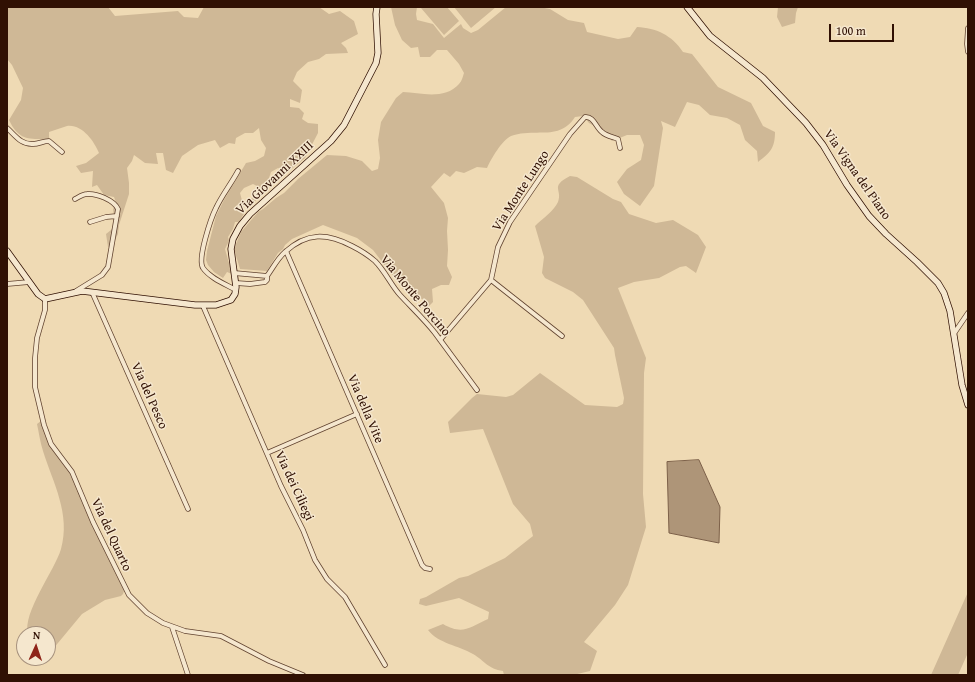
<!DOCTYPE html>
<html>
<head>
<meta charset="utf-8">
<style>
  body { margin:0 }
  #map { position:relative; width:975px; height:682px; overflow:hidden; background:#efdab4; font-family:"Gentium Book Plus",serif }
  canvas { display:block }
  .frame { position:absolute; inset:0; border:8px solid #301003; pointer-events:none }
  .north { position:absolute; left:16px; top:626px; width:40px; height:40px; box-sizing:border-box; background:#f5e7ce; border:1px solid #a6917d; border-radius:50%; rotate:3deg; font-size:11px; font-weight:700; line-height:16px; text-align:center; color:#301003 }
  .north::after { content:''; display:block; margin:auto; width:14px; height:18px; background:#8f2418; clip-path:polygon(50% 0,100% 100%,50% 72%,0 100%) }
  .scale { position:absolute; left:829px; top:24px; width:65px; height:18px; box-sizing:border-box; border:2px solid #301003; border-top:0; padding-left:5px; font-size:12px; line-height:14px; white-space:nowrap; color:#301003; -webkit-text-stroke:3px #f5e7ce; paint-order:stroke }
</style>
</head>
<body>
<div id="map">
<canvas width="975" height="682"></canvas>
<div class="frame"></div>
<div class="north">N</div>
<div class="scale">100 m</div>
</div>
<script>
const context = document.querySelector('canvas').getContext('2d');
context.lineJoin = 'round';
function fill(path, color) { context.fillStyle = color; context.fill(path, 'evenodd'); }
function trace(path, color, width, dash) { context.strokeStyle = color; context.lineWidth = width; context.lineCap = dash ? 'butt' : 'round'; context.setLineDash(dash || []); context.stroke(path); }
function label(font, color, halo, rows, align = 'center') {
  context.font = font + ' "Gentium Book Plus",serif'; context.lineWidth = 3; context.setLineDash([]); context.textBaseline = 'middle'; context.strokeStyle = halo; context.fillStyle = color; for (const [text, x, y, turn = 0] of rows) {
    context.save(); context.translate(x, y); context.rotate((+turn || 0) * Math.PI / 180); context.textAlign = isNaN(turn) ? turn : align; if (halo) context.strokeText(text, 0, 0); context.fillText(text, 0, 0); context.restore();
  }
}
const green = new Path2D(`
  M7 7H108L115 16 178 11 184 17 198 18 204 7H319L329 14 340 11 354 21 358 34 341 43 346 48 348 53 326 54 319 59 308 62 297 72 293 81 302 90 300 103 290 99V107L299 108 304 113 302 119 308 123 318 124V133L305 158 288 172 278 168 271 172 269 178 275 180 265 192 252 204 249 201 261 188 253 184 244 188 240 193 245 212 239 222H235L233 229 228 237 229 241 225 249 232 274 227 272 223 278 214 272 208 265 206 260 207 251 216 216 224 200 246 163 255 161 264 156 266 148 261 140 259 128 253 133H245L236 138 235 144 229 143 220 148 215 140 198 145 182 156 173 173 166 170 163 153H156L158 164 145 163 134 155 132 161 127 168 129 183V194L119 225 118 234 113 244 108 247 106 234 111 230 115 224 113 209 117 205 114 197 104 195 97 185 92 187 93 171 81 173 76 166 86 163 99 153C94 141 82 124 67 126 61 128 55 130 49 132V139C29 139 19 141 9 120L21 100 23 88 12 65 7 59Z
  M391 7H417L416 14 417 20 433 24 444 38 461 24 463 28 471 33 478 30 506 7H539L550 9 568 20 584 23 587 32 618 39 630 37 637 27C656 28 672 35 683 52L692 54 718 87 751 103 763 126 775 132C775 148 770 153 758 162L757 151 745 140 740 125 727 118 710 115 699 105 687 102 675 127 661 121 663 128 654 186 640 206 624 194 617 182 627 169 641 160 644 145 640 135H627L612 141 604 131 589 123 583 116 575 117C559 142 534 127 511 136 502 140 491 159 487 168L477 167 464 173 456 171 450 177 444 173 431 187 444 203 448 218 447 231 448 250 447 266 452 277 449 285H441L432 289 433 302 427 308 422 299 403 289 373 250 357 238 323 225 292 239 285 245 283 249 278 253 267 271 240 269 234 249 241 232 258 212 263 209 276 198 284 193 298 179 327 155 346 156 362 161 372 171 378 169 380 158 378 140 381 122 396 98 403 92C421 93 445 100 459 84 462 81 463 76 464 73L459 64 447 50H437L430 57H420L418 47 411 48 402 40 395 25Z
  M423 7H447L459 21 444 35 421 8Z
  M454 7H496L471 28Z
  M778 7H798L796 13 795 23 782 27 777 17Z
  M570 176 577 177 613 199 621 202 629 214 656 223 673 220 698 235 706 247 696 273 686 266 680 267 659 278 634 282 618 288 646 358 644 373 643 494 646 527 628 585 615 605 584 642 597 651 590 671 573 675H504L503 671C488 669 485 661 473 654 458 645 439 644 428 630L443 624C462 635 469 628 488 619L489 612 459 598 426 606 419 604 420 599 426 597 459 578 468 576 505 558 533 536 530 524 513 504 483 429 450 433 448 422 472 398 477 394 506 397 513 395 540 373 585 405 617 407 623 404 624 398 615 355 614 348 583 300 573 292 545 278 542 273 544 257 535 226C542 219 554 211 558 202 563 189 549 187 570 176Z
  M41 421 49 443 61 458 74 478 124 591 123 594 121 596 105 600 82 614 48 655V634H28C22 613 55 570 61 549 71 514 53 483 43 451 40 442 39 433 37 424Z
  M968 592V649L967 655 958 675H931Z`);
const water = new Path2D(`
  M699 460 720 507 719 543 669 533 667 462Z`);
const street = new Path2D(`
  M968 28 967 44 968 52
  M7 128C15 135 21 145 33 144 39 144 43 141 49 141L62 152
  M75 199C79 197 83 194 87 194 96 193 114 200 118 209L108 267 102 275 76 291
  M90 222 106 217 117 216
  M286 251 422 565 425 568 430 569
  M234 273 267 276
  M491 280 562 336
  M236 283 250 284 265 282 267 280V276C273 268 277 259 285 252 307 232 327 233 352 246 360 250 368 255 375 261 385 271 391 285 400 295 412 308 424 319 435 333 449 352 463 371 477 390
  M7 284 29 282
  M236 290C225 284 210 278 203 268 197 259 211 218 216 208 222 195 231 184 238 171
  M92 292 188 509
  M45 299V310L37 338 35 358V387L44 425 51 444 72 472 93 522 129 595 147 613 163 623 185 631 221 636 269 661 303 675
  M203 306 281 486 303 530 315 560 327 579 345 597 385 665
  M955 332 968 313
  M440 340 491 280 498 247 510 222 570 134 585 117C594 116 596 128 602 132 606 136 613 137 618 139L620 148
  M267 453 357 414
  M172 627 188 675`);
const secondary = new Path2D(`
  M687 7 710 36 763 78 806 123 823 145 847 185 869 216 886 234 917 262 938 283 944 293 950 311 962 385 968 405
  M7 251 38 294 45 299 82 291 195 305H216L231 300 235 294 236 287 231 249 233 239 240 226 250 214 331 141 344 125 376 63 378 53 376 14 377 7`);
const streetNames = [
  ["Via Vigna del Piano",857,175,55],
  ["Via Giovanni XXIII",275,178,-43],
  ["Via Monte Lungo",521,191,-57],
  ["Via Monte Porcino",415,296,50],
  ["Via del Pesco",149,396,66],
  ["Via della Vite",365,409,67],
  ["Via dei Ciliegi",294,486,65],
  ["Via del Quarto",111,535,65]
];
fill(green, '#cfb896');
fill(water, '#ae9578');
trace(water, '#7c6049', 1);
trace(street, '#60422f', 5.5);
trace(secondary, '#301003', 7);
trace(street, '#f5e7ce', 4);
trace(secondary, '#f5e7ce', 5.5);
label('13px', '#301003', '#f5e7ce', streetNames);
</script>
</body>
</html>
